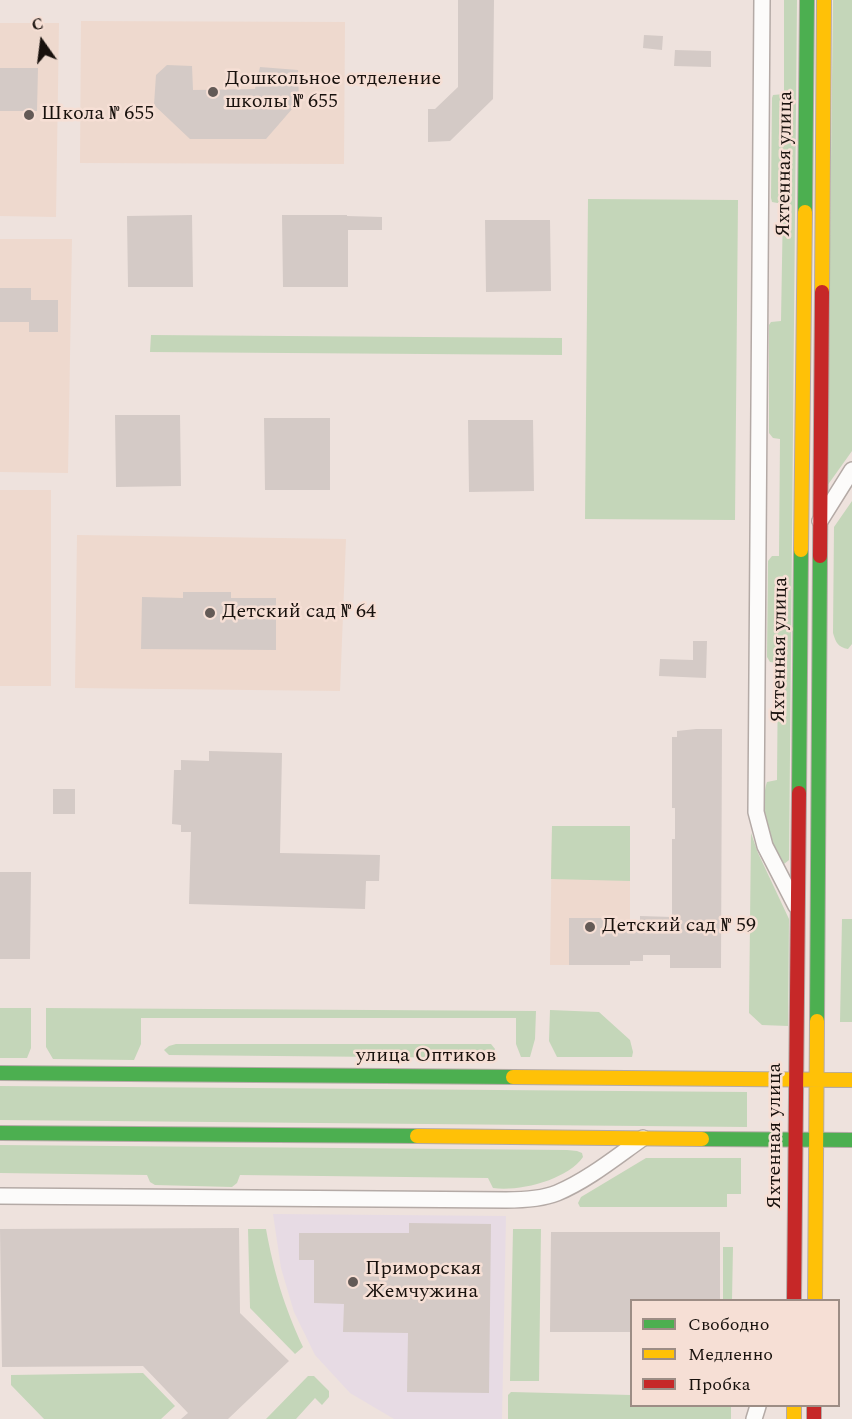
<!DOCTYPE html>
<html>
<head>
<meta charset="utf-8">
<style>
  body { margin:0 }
  #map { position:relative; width:852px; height:1419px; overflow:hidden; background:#eee2dd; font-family:Spectral,serif }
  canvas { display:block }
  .legend { position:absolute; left:630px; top:1299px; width:210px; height:108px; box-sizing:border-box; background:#f6dfd5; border:2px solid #9d8d85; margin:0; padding:8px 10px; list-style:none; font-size:18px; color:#18110d }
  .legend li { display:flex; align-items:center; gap:12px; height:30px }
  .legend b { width:30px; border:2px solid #9d8d85 }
  .north { position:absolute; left:12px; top:12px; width:60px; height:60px; -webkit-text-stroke:4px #f6dfd5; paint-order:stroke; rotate:346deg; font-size:16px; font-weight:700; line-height:24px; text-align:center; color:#18110d }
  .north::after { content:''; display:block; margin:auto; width:21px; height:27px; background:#18110d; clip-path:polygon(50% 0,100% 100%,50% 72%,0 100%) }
</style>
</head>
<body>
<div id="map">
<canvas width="852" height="1419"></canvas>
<ul class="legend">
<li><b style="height:8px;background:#4caf50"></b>Свободно</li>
<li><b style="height:8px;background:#ffc107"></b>Медленно</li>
<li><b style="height:8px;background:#c62828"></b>Пробка</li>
</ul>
<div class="north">С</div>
</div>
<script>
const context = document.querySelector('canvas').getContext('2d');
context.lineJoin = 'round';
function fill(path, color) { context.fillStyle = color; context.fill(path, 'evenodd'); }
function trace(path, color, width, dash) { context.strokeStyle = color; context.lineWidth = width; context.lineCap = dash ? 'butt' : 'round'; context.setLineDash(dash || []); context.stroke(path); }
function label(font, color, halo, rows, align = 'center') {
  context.font = font + ' Spectral,serif'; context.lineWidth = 5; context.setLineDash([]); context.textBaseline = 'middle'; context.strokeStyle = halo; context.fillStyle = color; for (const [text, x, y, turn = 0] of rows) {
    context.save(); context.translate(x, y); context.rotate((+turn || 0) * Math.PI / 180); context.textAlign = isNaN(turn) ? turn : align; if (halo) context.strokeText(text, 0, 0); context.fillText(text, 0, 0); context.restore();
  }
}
const commercial = new Path2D(`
  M273 1214 506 1216 502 1419H394L350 1393 315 1355 294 1312 281 1268Z`);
const built = new Path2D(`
  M81 21 345 22 344 164 80 163Z
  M0 23H59L56 217 0 216Z
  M0 239H72L68 473 0 472Z
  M0 490H51V686H0Z
  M77 535 346 539 340 691 75 688Z
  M552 826H630V965H550Z`);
const green = new Path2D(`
  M784 0H797L789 860 784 864C768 854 760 799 767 782L777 780 778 663 770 662 767 657 768 561 772 556H779L780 439 773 438 769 433V325L771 322 781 321 783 204 772 202 771 198 772 98 773 95 784 94Z
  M833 0H852V451L827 486Z
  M588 199 738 200 735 520 585 519Z
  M151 335 562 338V355L150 352Z
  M852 501V644L848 649C838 647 836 643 833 633L834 527Z
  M552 826H630V881L551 879Z
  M751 833 758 853 789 919 788 1026 762 1025 749 1013Z
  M842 919H852V1022H840Z
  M0 1008H31V1048L27 1058H0Z
  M46 1008 536 1011 535 1039 530 1057H521L516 1044V1018H141V1044L134 1060 53 1059 46 1047Z
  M550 1010 599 1012 630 1040 633 1052 632 1057H557L549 1041Z
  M176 1044H491L495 1049 490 1058 169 1055 164 1050 169 1046Z
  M0 1086 747 1092V1127L0 1120Z
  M0 1145 567 1150 577 1151 582 1153 583 1157C567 1180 519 1192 493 1188L488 1178 240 1175 237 1183 232 1187 155 1185 150 1182 147 1175 0 1173Z
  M646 1158H741V1194H727V1207H580L578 1203 581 1197Z
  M248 1229H266C274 1273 284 1306 303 1347L295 1354 250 1308Z
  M513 1229H541L539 1381H510Z
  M723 1247H733L732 1300H723Z
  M143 1373 175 1406 161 1419H44L11 1385V1375Z
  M308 1376H314L329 1391V1397L322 1405 315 1398 296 1419H266Z
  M511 1392 631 1395 632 1406H731V1419H508V1395Z`);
const building = new Path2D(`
  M458 0H494L493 99 450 141 428 142V109H435L458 87Z
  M644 35 663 36 662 50 643 48Z
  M675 50 711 51V67L674 66Z
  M167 65 192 66 193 90 255 89 260 67 298 70 299 101 266 139H190L154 105 156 75Z
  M0 68H38L37 111H0Z
  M192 215 193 287H128L127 216Z
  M282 215H347V216L382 217V230H348V287H283Z
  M485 220H550L551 291 486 292Z
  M0 288H31V300H58V332H29V322H0Z
  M115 415H180L181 486 116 487Z
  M264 418H330V490H265Z
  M468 420H533L534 491 469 492Z
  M183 592H231V598H276V650L141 649 142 597 183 598Z
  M693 641H707L706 678 659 676 660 659 693 660Z
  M696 729H722L721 968H670V955H643V961H630V965H569V918H613V921H640V916L672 917V839H675V808H672V737H677V731Z
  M209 751 282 753 280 853 380 855 379 881H366L365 909 189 904 191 832H181V825L172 824 174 770H181V760L209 761Z
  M53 789H75V814H53Z
  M0 872H31L30 959H0Z
  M409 1223 491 1224 489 1393 407 1392 408 1333 343 1332 344 1304 314 1303V1260H299V1233H409Z
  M239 1228 240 1313 289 1361 228 1419H181L188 1413 143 1366 2 1367 0 1229Z
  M551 1232H720V1300H632V1332H550Z`);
const street = new Path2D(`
  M762 0 756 812 765 846 796 906
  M820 521 852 470
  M0 1196 506 1200C523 1200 542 1199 557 1193 588 1180 616 1157 643 1138
  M754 1419 758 1406`);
const fast = new Path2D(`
  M805 212 807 0
  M799 793 801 550
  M817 1021 820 556
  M0 1073 513 1077
  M0 1133 417 1136
  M702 1139 852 1140`);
const slow = new Path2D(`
  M822 292 824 0
  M801 550 805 212
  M513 1077 852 1080
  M417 1136 702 1139
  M815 1300 817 1021
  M794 1406V1419`);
const jam = new Path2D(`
  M820 556 822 292
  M794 1300 799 793
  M814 1406V1419`);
const markers = [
  [213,92,6,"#635a56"],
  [29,115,6,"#635a56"],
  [210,613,6,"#635a56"],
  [590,927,6,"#635a56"],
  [353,1282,6,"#635a56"]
];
const poiNames = [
  ["Дошкольное отделение",225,80],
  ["школы № 655",225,103],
  ["Школа № 655",41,115],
  ["Детский сад № 64",222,613],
  ["Детский сад № 59",602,927],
  ["Приморская",365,1270],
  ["Жемчужина",365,1293]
];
const streetNames = [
  ["Яхтенная улица",786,164,-89],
  ["Яхтенная улица",781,650,-89],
  ["улица Оптиков",426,1057],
  ["Яхтенная улица",776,1136,-90]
];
fill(commercial, '#e7dbe4');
fill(built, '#eed9ce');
fill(green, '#c4d6b9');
fill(building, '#d4cac6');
trace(street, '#b4aaa6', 18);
trace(fast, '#b4aaa6', 16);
trace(slow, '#b4aaa6', 16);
trace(jam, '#b4aaa6', 16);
trace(street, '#fcfbfa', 15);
trace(fast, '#4caf50', 14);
trace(slow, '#ffc107', 14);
trace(jam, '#c62828', 14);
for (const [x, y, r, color] of markers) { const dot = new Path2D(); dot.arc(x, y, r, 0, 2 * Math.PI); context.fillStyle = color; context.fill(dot); trace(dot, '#f6dfd5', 2); }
label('20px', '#18110d', '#f6dfd5', poiNames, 'left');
label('20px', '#18110d', '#f6dfd5', streetNames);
</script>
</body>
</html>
